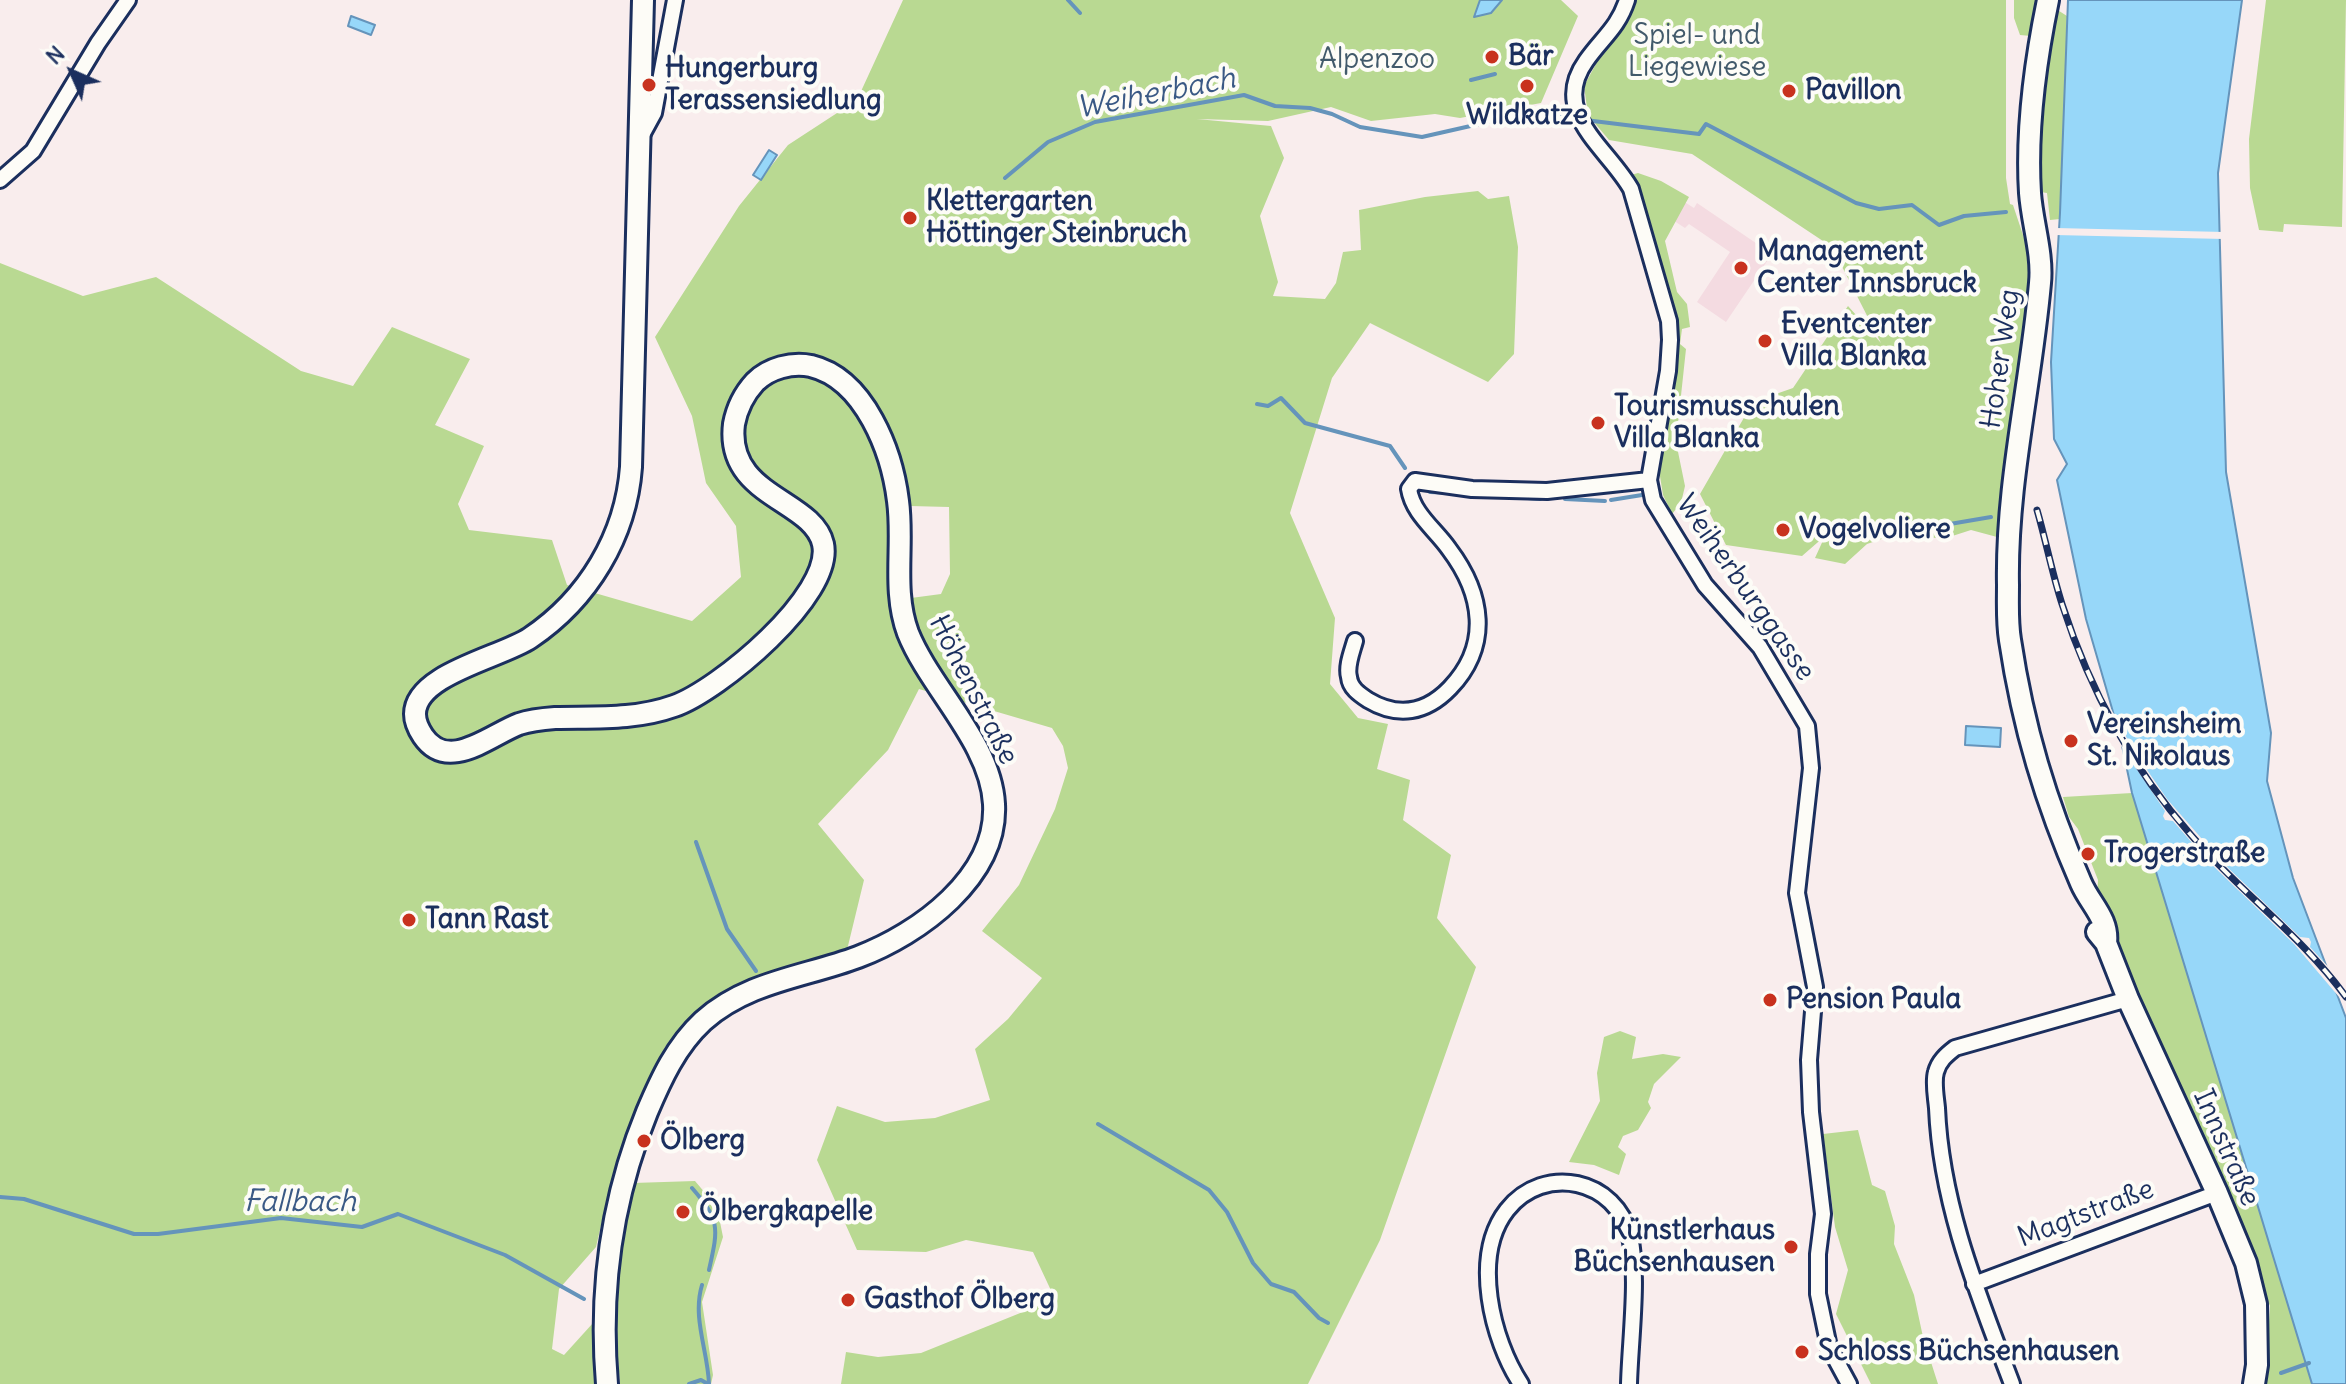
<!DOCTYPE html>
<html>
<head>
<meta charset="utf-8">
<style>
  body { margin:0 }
  #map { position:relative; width:2346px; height:1384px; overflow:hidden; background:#f9eded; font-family:Delius,sans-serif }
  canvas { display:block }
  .north { position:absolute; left:32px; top:32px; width:80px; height:80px; -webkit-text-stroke:6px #fdfcf7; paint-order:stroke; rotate:315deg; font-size:22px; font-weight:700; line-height:32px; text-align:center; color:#1b2f5e }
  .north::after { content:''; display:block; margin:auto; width:28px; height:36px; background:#1b2f5e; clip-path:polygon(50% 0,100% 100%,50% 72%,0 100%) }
</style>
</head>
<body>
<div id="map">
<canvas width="2346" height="1384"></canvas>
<div class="north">N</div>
</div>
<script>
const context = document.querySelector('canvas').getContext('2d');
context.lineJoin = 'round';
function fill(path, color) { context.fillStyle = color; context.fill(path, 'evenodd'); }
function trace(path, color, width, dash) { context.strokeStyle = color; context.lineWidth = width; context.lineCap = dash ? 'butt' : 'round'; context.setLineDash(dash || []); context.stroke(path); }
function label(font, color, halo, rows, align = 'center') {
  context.font = font + ' Delius,sans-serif'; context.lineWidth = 8; context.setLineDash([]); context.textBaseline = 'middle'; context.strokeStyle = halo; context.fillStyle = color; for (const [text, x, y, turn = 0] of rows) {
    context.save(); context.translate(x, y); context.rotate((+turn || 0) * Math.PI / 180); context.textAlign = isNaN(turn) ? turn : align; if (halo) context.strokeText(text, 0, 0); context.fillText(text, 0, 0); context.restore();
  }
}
const built = new Path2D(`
  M1683 201 1694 208 1697 203 1772 254 1726 322 1697 302 1730 252 1689 224 1685 228 1671 219Z`);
const green = new Path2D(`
  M903 0H1561L1578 16 1541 103 1460 118 1435 114 1371 121 1331 107 1268 121 1197 119 1271 126 1284 158 1260 216 1278 282 1273 296 1325 299 1336 283 1343 252 1361 250 1359 210 1425 197 1478 191 1488 199 1509 196 1518 247 1514 354 1488 382 1370 323 1332 378 1290 513 1335 618 1330 684 1358 718 1388 724 1377 769 1410 780 1403 820 1451 855 1437 918 1476 967 1380 1240 1308 1384H841L846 1352 878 1357 921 1353 1055 1299 1033 1252 966 1240 926 1252 857 1250 817 1160 837 1106 885 1122 935 1118 990 1100 975 1049 1008 1019 1042 978 982 931 1019 885 1055 809 1068 768 1063 746 1052 728 919 689 888 750 818 824 864 880 847 950 772 971 741 984 707 1005 683 1025 665 1047 634 1116 608 1195 596 1247 559 1289 552 1349 564 1355 593 1323 594 1384H0V263L83 296 156 277 301 371 353 386 392 327 470 359 435 425 484 446 458 504 469 530 552 540 567 585 692 621 741 577 736 526 706 483 692 416 655 337 739 206 788 145 857 100ZM910 506 949 507 950 574 941 594 911 598Z
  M1635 0H2006V178L2010 204 2013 205 2028 250 2030 282 1997 537 1971 530 1943 539 1899 533 1867 544 1845 564 1815 558 1825 536 1802 556 1726 545 1700 494 1753 402 1793 388 1848 306 1881 343 1832 247 1692 154 1609 140 1588 115 1584 86 1597 62 1623 30Z
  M2014 0H2038L2031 36 2020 35 2014 18Z
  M2266 0H2346L2342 227 2284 224 2283 232 2259 230 2250 188 2249 139Z
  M2056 9 2067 16 2060 219 2050 220 2047 193 2040 192C2038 131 2047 69 2056 9Z
  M1638 173 1661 181 1689 197 1665 241 1677 292 1687 304 1690 327 1682 329 1680 344 1686 349 1676 442 1685 486 1681 503 1672 514 1663 495 1659 470 1676 366 1675 318 1640 192 1631 175Z
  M2132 793 2312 1384H2265L2270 1306 2097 898 2098 880 2078 829 2069 817 2063 797Z
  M1620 1031 1636 1037 1632 1059 1663 1054 1681 1057 1654 1084 1648 1102 1651 1108 1638 1130 1623 1136 1618 1147 1626 1154 1619 1175 1594 1165 1569 1162 1600 1101 1597 1073 1604 1037Z
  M1858 1130 1872 1185 1885 1191 1895 1226 1894 1244 1914 1295 1923 1337 1938 1384H1871L1836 1314 1848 1270 1835 1227 1823 1134Z
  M695 1181 717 1207 723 1237 702 1302 713 1375 711 1384H620L614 1309 621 1226 633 1183Z`);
const water = new Path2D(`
  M1480 0H1502L1491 13 1474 17Z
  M2068 0H2242L2218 173 2226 472 2271 733 2267 781 2293 878 2346 1018V1384H2312L2132 793 2120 736 2086 619 2057 480 2067 464 2054 439 2051 362 2060 213Z
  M351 16 375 25 371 35 348 26Z
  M769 150 777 155 761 180 753 175Z
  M1966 726 2001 728 2000 747 1965 745Z`);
const pier = new Path2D(`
  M2056 228 2224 232V239L2055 235Z
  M2105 698 2134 751 2167 799 2223 863 2300 937 2309 938 2311 942 2310 947 2333 972 2345 1004 2294 944 2207 860 2173 821 2165 820 2163 816 2165 811 2117 740Z`);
const stream = new Path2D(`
  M1068 0 1080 13
  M1471 80 1495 74
  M1585 120 1699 134 1706 124 1856 203 1879 209 1912 205 1939 225 1964 216 2006 212
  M1005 178 1048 142 1095 122 1244 95 1275 106 1310 108 1332 114 1360 127 1422 137 1541 110 1577 118
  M1257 404 1268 406 1281 398 1305 423 1390 446 1405 468
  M1430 492 1452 493
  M1516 497 1540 499
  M1565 499 1605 501
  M1611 500 1642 495
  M1944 525 1991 517
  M696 842 727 929 756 971
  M1098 1124 1209 1190 1227 1212 1253 1263 1271 1284 1294 1292 1319 1318 1328 1323
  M692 1188C721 1221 718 1229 709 1270
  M0 1197 24 1199 134 1234H158L281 1218 362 1227 398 1214 505 1255 584 1299
  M702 1285C692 1318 708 1351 709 1384
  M2281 1373 2309 1363
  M689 1384 701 1380 708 1384`);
const street = new Path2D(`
  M1627 0C1618 28 1602 38 1586 61 1549 113 1608 148 1631 189L1669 321 1670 340 1668 371 1649 480 1653 500 1705 585 1760 647 1807 726 1811 768 1797 893 1815 987 1809 1060 1811 1112 1823 1214 1818 1254V1294L1829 1347 1849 1384
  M642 135 654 113 675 0
  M0 180 33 151 98 43 128 0
  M1355 641C1352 652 1346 666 1349 677 1350 688 1359 694 1368 700 1398 718 1426 713 1450 688 1491 645 1483 594 1449 549 1435 529 1413 514 1409 489L1415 481 1472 489 1547 491 1649 480
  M1974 1284 2217 1193
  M1521 1384C1492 1340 1471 1256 1507 1210 1544 1163 1617 1179 1630 1237 1639 1275 1630 1343 1629 1384
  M2012 1384C1978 1294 1941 1205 1937 1108 1936 1097 1933 1082 1936 1072 1939 1061 1946 1055 1955 1048L2128 999`);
const secondary = new Path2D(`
  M2048 0C2035 63 2026 128 2030 193 2032 222 2043 254 2040 283 2031 385 2006 483 2008 585 2008 603 2007 622 2010 640 2023 727 2046 803 2081 883 2090 904 2109 919 2106 943
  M2097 932 2106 943 2128 999 2217 1193 2246 1263 2256 1304 2257 1365 2254 1384
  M607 1384C599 1290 611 1200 647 1112 661 1079 676 1046 703 1021 748 981 805 977 858 957 919 934 998 877 994 804 991 743 930 688 908 633 892 590 904 545 898 501 892 452 865 379 811 366 792 362 769 368 755 382 744 394 737 408 734 424 725 497 813 499 823 544 834 595 718 691 674 706 635 720 595 717 555 718 542 719 531 720 519 724 490 735 448 773 423 736 419 730 415 721 415 714 415 674 502 657 530 638 588 599 626 536 631 467L643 0`);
const rail = new Path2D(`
  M2037 510C2046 541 2052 573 2062 604 2089 688 2132 768 2191 835 2240 892 2302 936 2346 997`);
const markers = [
  [1492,57,8,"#c8321e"],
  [649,85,8,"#c8321e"],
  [1527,86,8,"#c8321e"],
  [1789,91,8,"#c8321e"],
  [910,218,8,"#c8321e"],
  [1741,268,8,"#c8321e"],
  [1765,341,8,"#c8321e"],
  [1598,423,8,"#c8321e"],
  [1783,530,8,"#c8321e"],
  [2071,741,8,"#c8321e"],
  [2088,854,8,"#c8321e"],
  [409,920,8,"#c8321e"],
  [1770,1000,8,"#c8321e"],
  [644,1141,8,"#c8321e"],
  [683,1212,8,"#c8321e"],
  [1791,1247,8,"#c8321e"],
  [848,1300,8,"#c8321e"],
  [1802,1352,8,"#c8321e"]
];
const parkNames = [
  ["Spiel- und",1697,36],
  ["Liegewiese",1697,68],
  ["Alpenzoo",1377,60]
];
const poiNames = [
  ["Bär",1508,57],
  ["Hungerburg",665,69],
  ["Terassensiedlung",665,101],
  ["Pavillon",1805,91],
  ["Wildkatze",1527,116,"center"],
  ["Klettergarten",926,202],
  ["Höttinger Steinbruch",926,234],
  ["Management",1757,252],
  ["Center Innsbruck",1757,284],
  ["Eventcenter",1781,325],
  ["Villa Blanka",1781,357],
  ["Tourismusschulen",1614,407],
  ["Villa Blanka",1614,439],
  ["Vogelvoliere",1799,530],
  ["Vereinsheim",2087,725],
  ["St. Nikolaus",2087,757],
  ["Trogerstraße",2104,854],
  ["Tann Rast",425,920],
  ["Pension Paula",1786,1000],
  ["Ölberg",660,1141],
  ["Ölbergkapelle",699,1212],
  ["Künstlerhaus",1775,1231,"right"],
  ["Büchsenhausen",1775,1263,"right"],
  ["Gasthof Ölberg",864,1300],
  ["Schloss Büchsenhausen",1818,1352]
];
const streetNames = [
  ["Hoher Weg",2001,359,-82],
  ["Weiherburggasse",1745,588,55],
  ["Höhenstraße",973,690,63],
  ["Innstraße",2226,1148,66],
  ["Magtstraße",2086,1214,-21]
];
const waterNames = [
  ["Weiherbach",1156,94,-11],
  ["Fallbach",300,1202]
];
fill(built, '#f4dbe1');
fill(green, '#b9d992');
fill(water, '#97d7f9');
trace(water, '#6594bb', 2);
fill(pier, '#f9eded');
trace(stream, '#6594bb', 4);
trace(street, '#1b2f5e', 20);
trace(secondary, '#1b2f5e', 26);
trace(street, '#fdfcf7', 14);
trace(secondary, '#fdfcf7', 20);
trace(rail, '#1b2f5e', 7);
trace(rail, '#fdfcf7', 4, [12]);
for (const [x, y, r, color] of markers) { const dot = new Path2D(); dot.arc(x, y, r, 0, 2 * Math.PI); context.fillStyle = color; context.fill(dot); trace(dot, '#fdfcf7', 3); }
label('28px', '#425a6b', '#fdfcf7', parkNames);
label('bold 28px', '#1b2f5e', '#fdfcf7', poiNames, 'left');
label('28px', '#1b2f5e', '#fdfcf7', streetNames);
label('italic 30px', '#3a5985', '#fdfcf7', waterNames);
</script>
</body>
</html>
